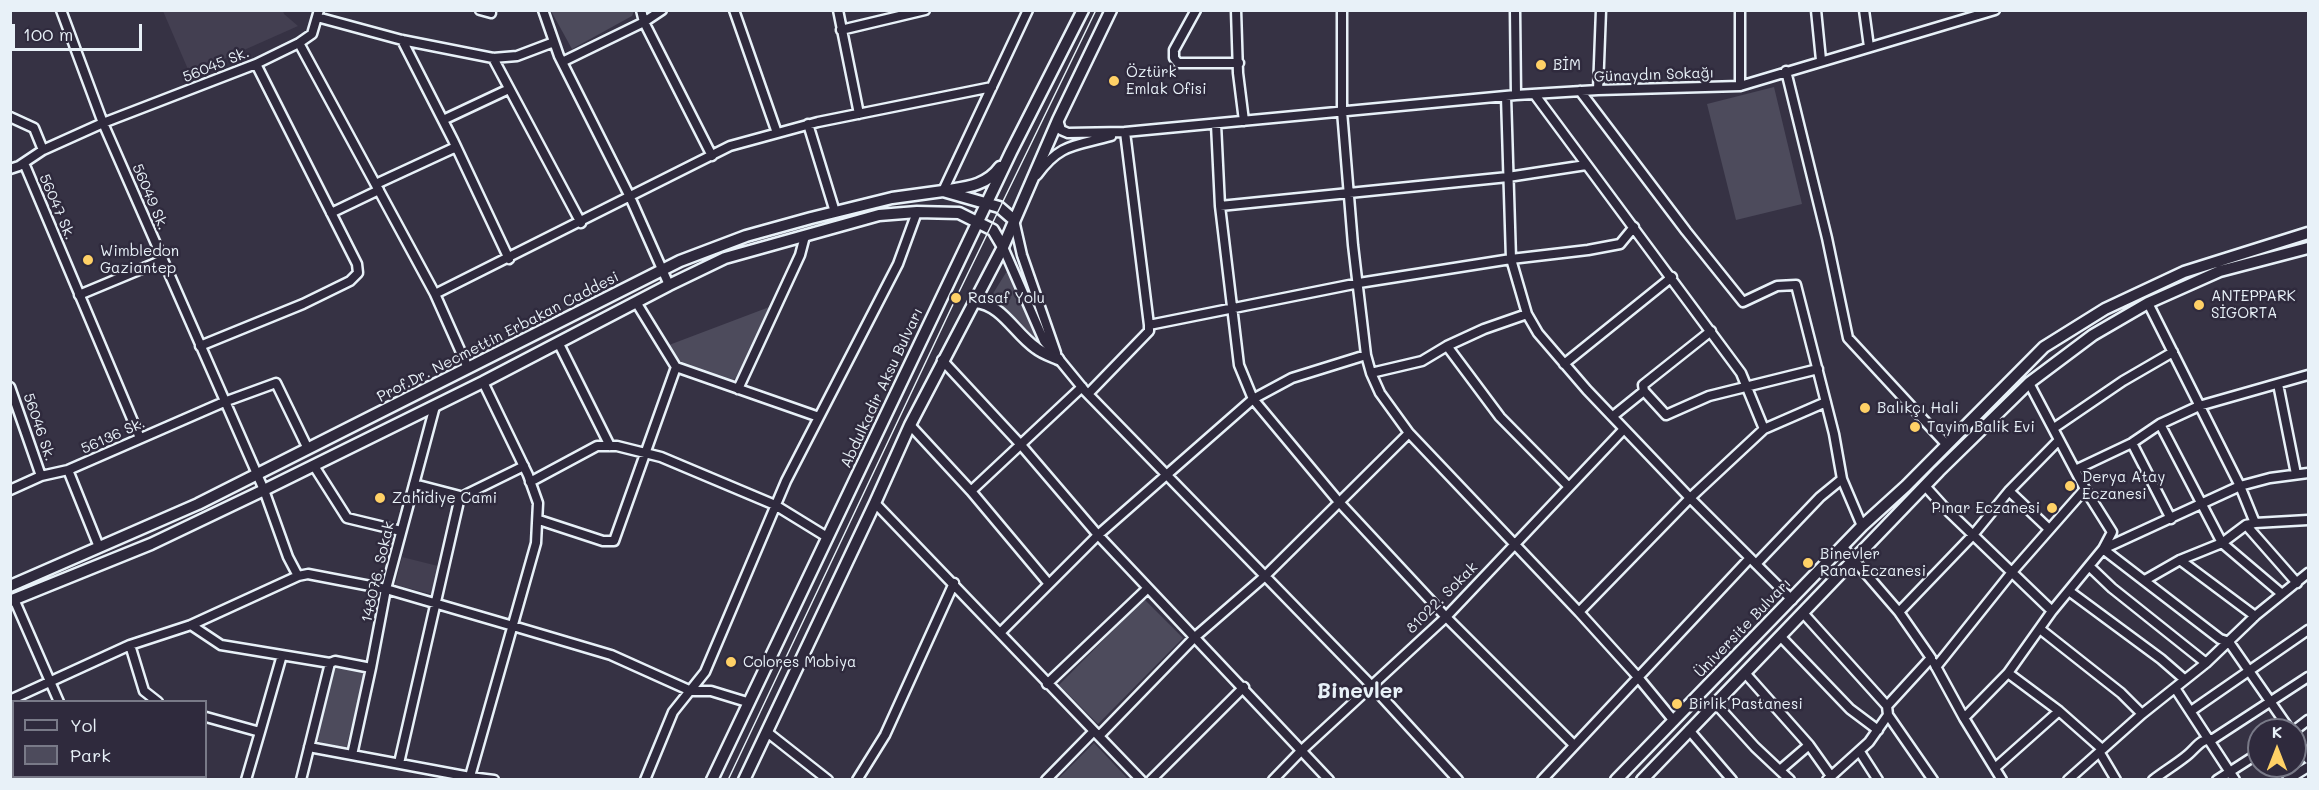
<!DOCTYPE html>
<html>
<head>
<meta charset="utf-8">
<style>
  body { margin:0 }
  #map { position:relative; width:2319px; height:790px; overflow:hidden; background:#363244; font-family:Mali,sans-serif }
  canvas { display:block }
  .frame { position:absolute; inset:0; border:12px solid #e8f1f8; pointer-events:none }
  .legend { position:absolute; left:12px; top:700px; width:195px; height:78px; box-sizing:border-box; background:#2f2a3d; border:2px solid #797a88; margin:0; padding:8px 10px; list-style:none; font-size:18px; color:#e8f1f8 }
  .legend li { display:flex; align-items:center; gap:12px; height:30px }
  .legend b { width:30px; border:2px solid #797a88 }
  .north { position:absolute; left:2247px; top:718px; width:60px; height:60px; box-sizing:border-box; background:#2f2a3d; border:2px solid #797a88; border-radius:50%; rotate:0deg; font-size:16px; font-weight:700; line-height:24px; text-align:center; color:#e8f1f8 }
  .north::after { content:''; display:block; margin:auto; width:21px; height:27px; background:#ffd166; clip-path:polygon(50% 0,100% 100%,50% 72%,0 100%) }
  .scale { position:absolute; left:12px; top:24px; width:130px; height:27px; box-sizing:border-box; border:3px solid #e8f1f8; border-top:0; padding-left:8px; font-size:18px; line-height:21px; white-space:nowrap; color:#e8f1f8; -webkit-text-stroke:4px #2f2a3d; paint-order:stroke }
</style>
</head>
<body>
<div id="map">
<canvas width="2319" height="790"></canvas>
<div class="frame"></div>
<ul class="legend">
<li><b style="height:8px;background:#2f2a3d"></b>Yol</li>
<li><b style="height:16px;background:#4d4b5c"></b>Park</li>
</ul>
<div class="north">K</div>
<div class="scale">100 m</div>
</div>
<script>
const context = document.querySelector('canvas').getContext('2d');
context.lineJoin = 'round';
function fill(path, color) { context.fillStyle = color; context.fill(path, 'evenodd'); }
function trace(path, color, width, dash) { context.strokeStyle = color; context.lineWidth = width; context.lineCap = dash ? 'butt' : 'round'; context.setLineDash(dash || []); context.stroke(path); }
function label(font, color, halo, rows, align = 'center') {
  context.font = font + ' Mali,sans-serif'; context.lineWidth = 5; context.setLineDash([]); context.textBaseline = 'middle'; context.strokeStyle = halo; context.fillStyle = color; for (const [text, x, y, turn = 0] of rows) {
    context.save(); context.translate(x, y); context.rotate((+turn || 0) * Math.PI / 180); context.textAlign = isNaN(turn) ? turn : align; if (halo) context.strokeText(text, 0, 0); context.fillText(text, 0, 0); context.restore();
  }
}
const built = new Path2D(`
  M163 11H283L284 14 298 26 190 74Z
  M402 557 438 566 432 594 395 585Z`);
const green = new Path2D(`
  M551 11V10L634 11 632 16 572 49Z
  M1774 87 1802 204 1736 220 1707 104Z
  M1007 271 1014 280 1041 347 989 300Z
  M772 306 738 377 730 382C707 374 678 371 669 345Z
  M1144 599 1183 638 1098 724 1059 685Z
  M335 665 365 672 346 749 316 741Z
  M1094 743 1128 779H1058Z`);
const minor = new Path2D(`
  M61 10 103 123 264 490 288 557 298 576 308 574 386 589 513 626 611 655 691 691H711L747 702
  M480 10 491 13
  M543 10 559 56 630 197 669 285
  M662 10 644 22 712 156
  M734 10 777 133
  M838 10 859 114
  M1196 10 1174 50V58L1178 63H1239
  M1236 10 1238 73 1244 121
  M1342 10V111L1353 245 1366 355 1371 373 1380 393 1409 433 1579 612 1637 676 1674 721
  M1515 10 1516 95
  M1740 10V86
  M1816 10 1821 60
  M1864 10 1869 47
  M317 17 402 40 493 58 517 56 554 42
  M841 30 925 10
  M402 40 453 140 509 259
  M299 43 435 294 468 368
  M493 58 581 223
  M562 62 644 22 641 10
  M1786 71 1827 238 1848 338 1947 445
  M1598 90 1601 10
  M1580 91 1686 231 1743 302 1777 286 1796 285 1834 434 1842 479 1862 526
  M1535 95 1741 373 1764 429
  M1506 96 1511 259 1527 314 1538 333 1587 390 1690 498 1792 600
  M10 117 34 128 43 150
  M443 120 509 89
  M1058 120 1061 130 1068 133 1125 132 1516 95 1598 90 1740 86 1995 10
  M808 124 835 212
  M1216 124 1220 206 1239 365 1253 399 1339 502 1446 617 1574 745
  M1125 132 1149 325 1359 283 1511 259 1588 250 1620 244 1634 227
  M24 163 140 438
  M10 169 19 166 43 150 103 123 256 64 299 43 312 34 319 10
  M1037 175C1060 143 1076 146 1111 136
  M376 184 456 147
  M943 191 1028 10
  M1220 206 1508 177 1586 165
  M331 213 379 190
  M1014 220 1022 255 1056 353
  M1003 247 1044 341 1085 391 1371 685 1458 780
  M435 294 730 146 818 122 992 87
  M79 295 163 260
  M636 302 676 367 819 417
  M2148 303 2240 486 2255 523
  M559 344 610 446
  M200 346 303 304 350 281 358 273 357 264 256 64
  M1447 346 1500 417 1569 487
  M942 360 1021 445 1098 535 1329 780
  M1564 364 1672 277
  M1371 373 1422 361 1447 346 1484 329 1527 314
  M2278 384 2296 474
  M10 387 41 476
  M738 389 800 255 805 236
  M1644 391 1666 415 1709 396 1818 369
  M1088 394 1149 331V325
  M1613 416 1644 391 1643 385 1711 331
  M2160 424 2222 543 2282 594
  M910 425 971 491 1049 584
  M2054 428 2123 381 2173 352
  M2132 443 2171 519
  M314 466 347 518 401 531
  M68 470 99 547
  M2075 470 2132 443 2160 424 2199 406 2308 375
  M530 482 597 446H617L661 457 775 505 827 537
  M414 484 464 497
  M1925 486 1944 507 2052 611
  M10 490 41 476 68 470 224 402 276 383 308 449
  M971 491 1082 387
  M2009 491 2049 529
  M875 503 1141 780
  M539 520 603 541H614L676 367
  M2246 525 2297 583
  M2180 560 2255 616
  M1756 564 1820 497 1842 479
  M2089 566 2112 588 2206 663
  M2145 580 2180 560 2222 543 2246 525 2255 523 2308 520
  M2069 591 2161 659 2184 679
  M14 599 59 702
  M1579 612 1690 498 1764 429 1826 402
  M1899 612 1973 535 2009 491 2059 440
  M1803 613 1887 706
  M191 625 221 645 330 663 335 661 371 668 386 589 435 406
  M2040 629 2121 693 2142 714
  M1001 632 1098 535 1253 399 1292 378 1366 355
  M1780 636 1850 709 1878 730
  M130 645 144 691 158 702
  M1934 663 1964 718 2002 780
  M1936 667 2012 572 2085 489
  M1745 673 1809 745 1831 776
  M2008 673 2059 711 2102 749
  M1047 684 1148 588
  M2175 688 2235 780
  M10 700 130 645 191 625 298 576
  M1715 703 1755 747 1790 780
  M2191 711 2308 630
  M1888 715 1933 780
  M206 717 260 732 246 780
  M1964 718 2008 673 2052 611 2103 549 2112 532 2085 489 2029 383
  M1689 730 1732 780
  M2290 730 2229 642 2220 639 2103 549 2240 486 2270 478 2308 473
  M2295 730 2308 720
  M260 732 282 655
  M767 732 828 780
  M1099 736 1195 637 1264 577 1409 433
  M2295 738 2308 759
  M309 747 470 777 494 780
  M1860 752 1878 780
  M2100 753 2116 780
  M352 755 371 668
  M399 763 459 501 467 494 524 466
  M1995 768 2059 711
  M1780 770 1809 745
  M96 776 97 780
  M301 780 330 663
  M469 780 536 543 538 503 528 475 483 382
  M645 780 673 712 705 672 786 481 898 264 917 212
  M857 780 885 735 954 583
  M1046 780 1094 731
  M1151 780 1244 687
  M1273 780 1302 750 1446 617 1624 429
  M1542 780 1750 558
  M1827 780 1869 742 1888 715 1887 706 1931 658 1899 612 1842 546
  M2068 780 2142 714 2206 663 2255 616 2308 573
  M2153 780C2163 772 2175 765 2185 757 2195 750 2200 738 2213 739L2308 677
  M2217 780 2259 753
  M2287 780 2308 767`);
const major = new Path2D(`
  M948 190C968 187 987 185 1000 167
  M975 302C1002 304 1015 334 1036 348 1042 353 1051 356 1058 359
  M10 586 198 504 680 261 746 236 811 218 892 198 943 191 999 207 1014 220
  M10 601 151 544 264 490 483 382 669 285 725 258 879 215 917 212 959 213 993 230 1003 247
  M712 780 1011 152 1083 10
  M744 780 875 503 910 425 1003 247 1058 120 1111 10
  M1616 780 1862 526 1906 486 2044 347 2105 309 2184 272 2308 233
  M1642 780 1939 471 2029 383 2093 335 2148 303 2220 271 2308 248`);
const tram = new Path2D(`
  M728 780 956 298 1096 10`);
const markers = [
  [1541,65,6,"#ffd166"],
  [1114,81,6,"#ffd166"],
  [88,260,6,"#ffd166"],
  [956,298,6,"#ffd166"],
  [2199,305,6,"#ffd166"],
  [1865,408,6,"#ffd166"],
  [1915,427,6,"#ffd166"],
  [2070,486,6,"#ffd166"],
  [380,498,6,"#ffd166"],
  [2052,508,6,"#ffd166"],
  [1808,563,6,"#ffd166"],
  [731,662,6,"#ffd166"],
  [1677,704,6,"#ffd166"]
];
const streetNames = [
  ["56045 Sk.",216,65,-22],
  ["Günaydın Sokağı",1654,75,-2],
  ["56049 Sk.",150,197,67],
  ["56047 Sk.",57,207,67],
  ["Prof.Dr. Necmettin Erbakan Caddesi",498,337,-27],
  ["Abdulkadir Aksu Bulvarı",882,388,-65],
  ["56046 Sk.",39,427,71],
  ["56136 Sk.",113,436,-24],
  ["148076. Sokak",378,572,-77],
  ["81022. Sokak",1442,598,-45],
  ["Üniversite Bulvarı",1743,628,-46]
];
const poiNames = [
  ["BİM",1553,65],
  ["Öztürk",1126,72],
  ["Emlak Ofisi",1126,89],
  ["Wimbledon",100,251],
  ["Gaziantep",100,268],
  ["ANTEPPARK",2211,296],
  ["SİGORTA",2211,313],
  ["Rasaf Yolu",968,298],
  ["Balıkçı Hali",1877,408],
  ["Tayim Balik Evi",1927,427],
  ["Derya Atay",2082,477],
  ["Eczanesi",2082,494],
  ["Zahidiye Cami",392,498],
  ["Pınar Eczanesi",2040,508,"right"],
  ["Binevler",1820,554],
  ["Rana Eczanesi",1820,571],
  ["Colores Mobiya",743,662],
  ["Birlik Pastanesi",1689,704]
];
const districtNames = [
  ["Binevler",1360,692]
];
fill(built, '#433f51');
fill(green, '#4d4b5c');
trace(minor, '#e8f1f8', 13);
trace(major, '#e8f1f8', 15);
trace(minor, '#2f2a3d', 8);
trace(major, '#2f2a3d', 10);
trace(tram, '#e8f1f8', 1.5);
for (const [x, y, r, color] of markers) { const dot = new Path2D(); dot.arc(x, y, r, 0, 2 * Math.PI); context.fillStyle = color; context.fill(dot); trace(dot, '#2f2a3d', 2); }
label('15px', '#e8f1f8', '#2f2a3d', streetNames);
label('15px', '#e8f1f8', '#2f2a3d', poiNames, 'left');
label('bold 21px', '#e8f1f8', '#2f2a3d', districtNames);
</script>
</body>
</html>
